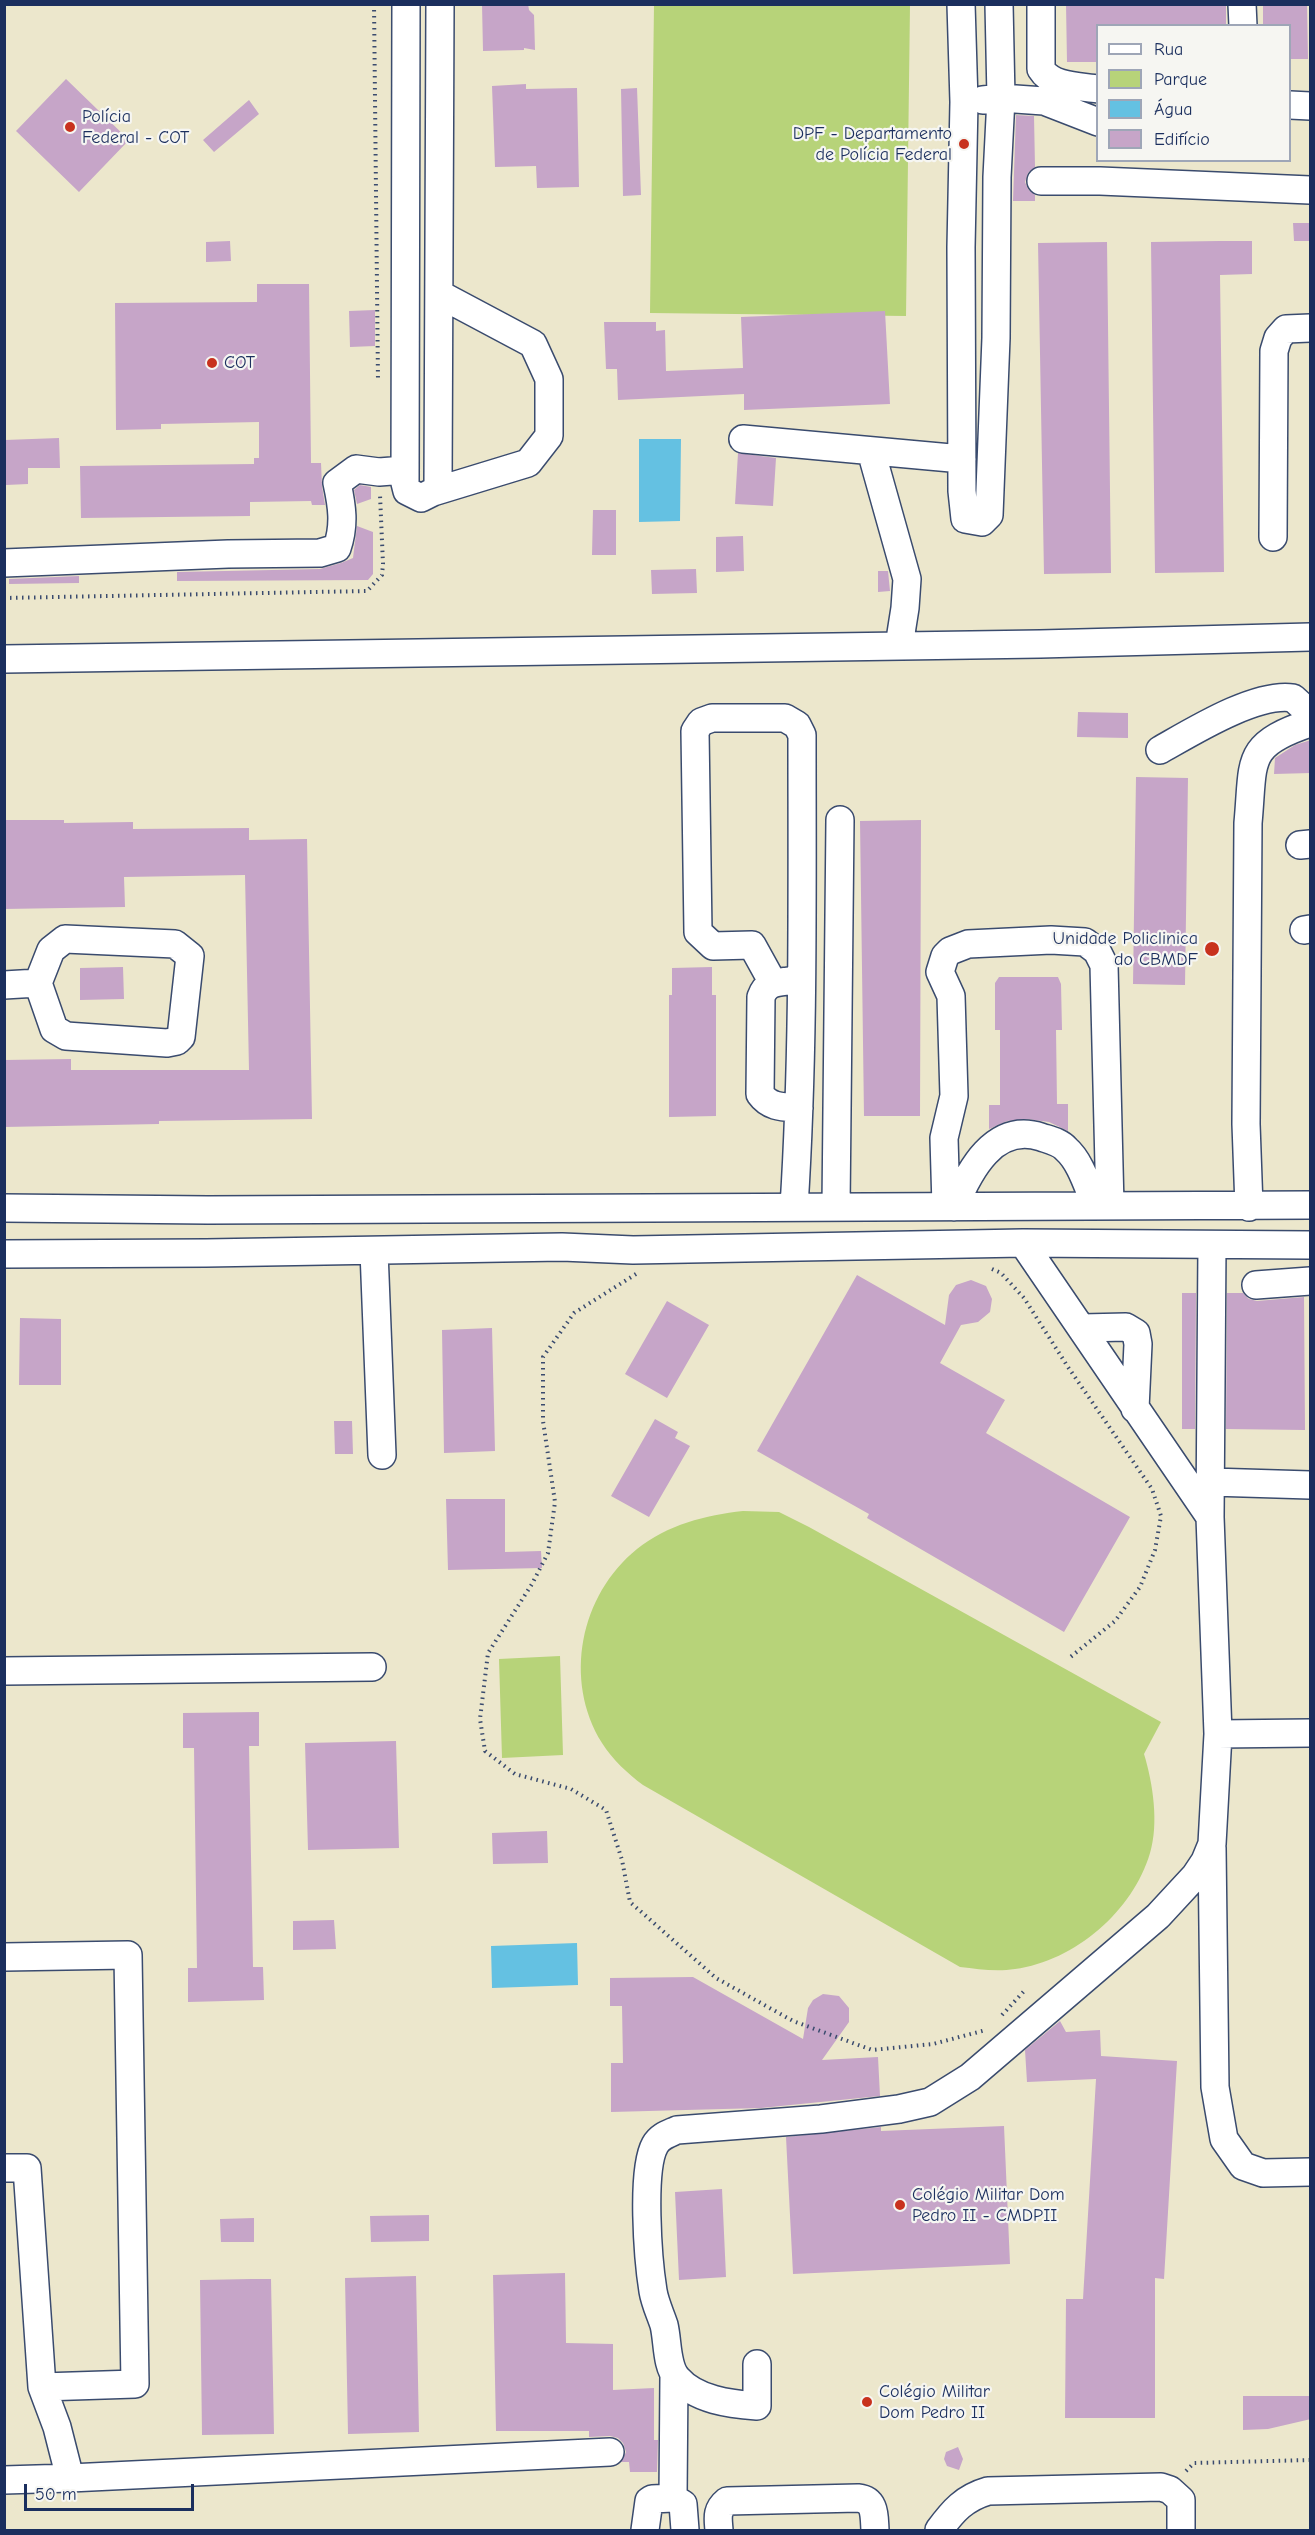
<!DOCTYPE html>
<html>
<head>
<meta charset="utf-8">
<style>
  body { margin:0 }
  #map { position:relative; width:1315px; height:2535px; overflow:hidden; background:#ece7cc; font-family:"Comic Neue",sans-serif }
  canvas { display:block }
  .frame { position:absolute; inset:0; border:6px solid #1b2f5e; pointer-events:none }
  .legend { position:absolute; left:1096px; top:24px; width:195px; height:138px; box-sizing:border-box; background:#f6f6f2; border:2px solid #9ea6b7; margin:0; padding:8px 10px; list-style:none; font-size:18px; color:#1b2f5e }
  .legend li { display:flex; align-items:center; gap:12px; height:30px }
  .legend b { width:30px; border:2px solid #9ea6b7 }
  .scale { position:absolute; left:24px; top:2484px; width:170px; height:27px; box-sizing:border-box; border:3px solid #1b2f5e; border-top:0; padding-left:8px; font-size:18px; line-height:21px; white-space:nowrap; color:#1b2f5e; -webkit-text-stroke:4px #f6f6f2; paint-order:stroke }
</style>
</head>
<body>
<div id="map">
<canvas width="1315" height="2535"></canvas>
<div class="frame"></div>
<ul class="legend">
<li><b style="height:8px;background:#fff"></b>Rua</li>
<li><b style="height:16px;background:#b7d379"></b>Parque</li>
<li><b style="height:16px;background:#64c1e2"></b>Água</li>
<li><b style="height:16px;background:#c6a5c8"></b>Edifício</li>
</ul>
<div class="scale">50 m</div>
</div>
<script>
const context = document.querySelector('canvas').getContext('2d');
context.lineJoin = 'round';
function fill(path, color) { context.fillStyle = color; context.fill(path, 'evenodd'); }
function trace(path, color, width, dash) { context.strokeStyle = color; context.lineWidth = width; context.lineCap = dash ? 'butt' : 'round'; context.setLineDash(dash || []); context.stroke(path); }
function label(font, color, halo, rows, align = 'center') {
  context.font = font + ' "Comic Neue",sans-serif'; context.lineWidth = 4.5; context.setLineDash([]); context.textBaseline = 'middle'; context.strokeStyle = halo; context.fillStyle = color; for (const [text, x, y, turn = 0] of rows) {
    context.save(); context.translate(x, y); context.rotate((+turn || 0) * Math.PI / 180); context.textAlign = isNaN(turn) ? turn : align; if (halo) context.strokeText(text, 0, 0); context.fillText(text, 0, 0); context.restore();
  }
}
const green = new Path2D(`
  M654 5H910L906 316 650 313Z
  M743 1511 779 1512 809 1527 1161 1722 1144 1754C1153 1783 1159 1824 1150 1853 1133 1911 1075 1961 1015 1969 996 1972 978 1969 960 1967L643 1785C628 1774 612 1759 602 1743 563 1680 580 1595 637 1549 667 1525 706 1515 743 1511Z
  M560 1656 563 1755 502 1758 499 1659Z`);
const water = new Path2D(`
  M639 439H681L680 521 639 522Z
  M577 1943 578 1985 492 1988 491 1946Z`);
const building = new Path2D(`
  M482 4H528L529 10 534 15 535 50 524 48V50L483 51Z
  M1066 4H1226V26H1098V62H1067Z
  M1263 4H1307L1308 59H1290V26H1263Z
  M66 79 129 140 79 192 16 131Z
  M526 84V89L577 88 579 187 537 188 536 166 495 167 492 86Z
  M637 88 641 195 623 196 621 89Z
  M249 100 259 114 214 152 203 140Z
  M1016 115 1034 116 1035 167 1028 173 1025 182 1028 189 1035 195V201H1013Z
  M1293 223H1311V241H1294Z
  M230 241 231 261 206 262V242Z
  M1219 241H1252V274L1220 275 1224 572 1155 573 1151 242Z
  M1107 242 1111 573 1044 574 1038 243Z
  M257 284H309L311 463H321L322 486 325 505H312L311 501 250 502V516L81 518 80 466 254 464V458H259V422L161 424V429L116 430 115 303 257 302Z
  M375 310V346L350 347 349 311Z
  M885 311 890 404 744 410V394L618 400 617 369H606L604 322H656V331L665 330 666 371 692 370 743 368 741 317Z
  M59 438 60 468H28V484L6 485 5 440Z
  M738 453 776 458 773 506 735 504Z
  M360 485 371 487V499L357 504 354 490Z
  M593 510H616V555H592Z
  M357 526 373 532V574L368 580 177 581V572L320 569 341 563 353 558Z
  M743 536 744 571 716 572V537Z
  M696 569 697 593 652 594 651 570Z
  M878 571H888L890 591 878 592Z
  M79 576V583L9 584V579Z
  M1078 712 1128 713V738L1077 737Z
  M1311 740V773L1274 774 1275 758 1295 745Z
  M1136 777 1188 778 1185 985 1133 984Z
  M4 820H64V823L133 822V829L249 828V840L307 839 312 1119 159 1121V1124L4 1127V1060L71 1059V1070H249L245 875 124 877 125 907 4 909Z
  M921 820 920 1116H864L860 821Z
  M123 967 124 999 80 1000V968Z
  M712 967V995H716V1116L669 1117V995H672V968Z
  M999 977H1058L1061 984 1062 1030H1056L1057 1104H1068V1131L1049 1122 1027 1119 1007 1121 989 1129V1105H1000V1030H995V983Z
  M857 1275 945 1325 949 1295 956 1285 971 1280 986 1286 992 1299 990 1312 978 1322 961 1325 940 1363 1005 1400 986 1433 1130 1517 1064 1632 867 1518 869 1514 757 1451Z
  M1182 1293H1196L1195 1429H1182Z
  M1227 1293H1243L1249 1299 1257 1301 1304 1297 1305 1430 1226 1429Z
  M667 1301 709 1325 667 1398 625 1374Z
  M20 1318 61 1319V1385H19Z
  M492 1328 495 1451 444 1453 442 1330Z
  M655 1419 678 1432 675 1438 690 1446 649 1517 611 1496Z
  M334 1421H352L353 1454H335Z
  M446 1499H505V1552L541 1551 542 1568 448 1570Z
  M259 1712V1746H249L253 1967H263L264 2000 188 2002V1968H197L194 1748H183V1713Z
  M396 1741 399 1848 308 1850 305 1743Z
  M547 1831 548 1863 493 1864 492 1833Z
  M334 1920 336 1949 293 1950V1921Z
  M693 1977 803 2039 808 2008 813 2000 823 1994 839 1996 849 2008V2022L822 2060 878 2057 880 2096 761 2108 611 2112V2063H623L622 2006H610V1978Z
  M1060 2021 1066 2032 1100 2030 1101 2056 1177 2061 1164 2279 1155 2278V2418H1065L1066 2299H1083L1096 2079 1027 2082 1025 2050Z
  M1004 2126 1010 2264 793 2274 786 2137 881 2127V2131Z
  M722 2189 726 2277 679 2280 675 2192Z
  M429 2215V2241L371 2242 370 2216Z
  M254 2218V2242H221L220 2219Z
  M565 2273 566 2343 613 2344V2390L654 2388V2440H658L657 2472H630L629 2462H621L626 2452 623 2443 618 2438 610 2436 589 2437V2431H496L493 2275Z
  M416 2276 419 2432 348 2434 345 2278Z
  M251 2279H271L274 2434 202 2435 200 2280Z
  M1243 2396H1311V2419L1268 2429 1243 2430Z
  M958 2447 963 2459 959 2470 947 2466 944 2459 946 2452Z`);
const path = new Path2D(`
  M374 4 378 382
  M4 598 367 591 382 575 383 564 380 495
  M992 1269 1001 1273 1024 1298 1068 1367 1152 1489 1161 1516 1155 1550 1140 1587 1115 1621 1068 1659
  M636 1274 574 1313 543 1357V1421L555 1502 548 1553 532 1584 488 1653 480 1719 485 1751 515 1774 571 1789 606 1810 622 1860 630 1902 716 1978 793 2021 872 2050 933 2044 986 2030
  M1002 2015 1026 1989
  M1186 2471 1194 2463 1310 2460`);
const minor = new Path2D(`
  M406 4 405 483 407 491 421 498 433 492 438 487 440 4
  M961 4 964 102 961 247 962 491 965 519 982 522 989 515 996 338 997 177 1001 98 999 4
  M1041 4V69C1052 87 1078 86 1098 89
  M1242 4 1243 26
  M983 100 1001 98 1044 101 1098 122
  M1290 105 1310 106
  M1041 181H1100L1310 190
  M743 439 962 459
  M871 451 907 579 905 608 899 646
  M433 492 528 463 549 436V379L533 344 439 294
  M1273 537 1274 351 1278 338 1286 329 1310 328
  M4 563 228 554 320 553 337 548C345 525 342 506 337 483L356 469 379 472 405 470
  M4 659 1040 644 1310 637
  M1160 750C1192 732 1256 692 1293 698L1304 708 1309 723
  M1300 845 1310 844
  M1304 930 1310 929
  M65 939 175 944 190 956 181 1037 177 1041 167 1043 66 1036 54 1029 38 983 51 950Z
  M788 981C774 983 766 983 761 997L760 1094C770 1108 784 1107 799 1108
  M773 983 752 945 713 946 698 932 695 731 701 722 712 718H785L797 725 802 735C802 892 804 1050 794 1207
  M4 985 38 983
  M946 1206 944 1138 954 1096 951 996 940 972 945 956 950 951 968 944 1051 940 1085 942 1097 951 1104 965 1110 1206
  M836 1207 840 820
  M954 1207C969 1171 994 1122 1041 1137 1050 1140 1060 1142 1066 1149 1081 1162 1088 1188 1096 1206
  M1249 1207 1246 1124 1248 823C1254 760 1244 745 1310 723
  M4 1208 208 1210 1310 1205
  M1023 1243 1210 1517
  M374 1251 382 1455
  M4 1254 206 1253 562 1247 633 1250 1023 1243 1310 1245
  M1256 1285 1310 1281
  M1082 1328 1126 1327 1136 1333 1138 1344 1135 1409
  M1211 1482 1310 1485
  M4 1671 372 1667
  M1218 1734 1310 1733
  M1212 1848 1215 2087 1224 2139 1243 2166 1263 2173 1310 2172
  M4 1957 128 1955 135 2384 42 2387
  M4 2168H27L42 2387 57 2427 70 2478 4 2480
  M757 2364V2406C730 2404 696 2400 677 2378 666 2366 668 2341 664 2325 660 2313 655 2303 653 2291 648 2260 641 2170 655 2145 660 2136 668 2134 677 2130L821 2119 899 2109 930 2102 970 2077 1158 1916 1195 1876 1205 1861 1212 1844 1218 1734 1210 1517 1212 1245
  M70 2478 610 2452
  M673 2498 674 2376
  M645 2530 649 2501 652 2499 673 2498 683 2504 685 2530
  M719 2530C718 2518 716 2510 727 2501L858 2498C876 2500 874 2516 875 2530
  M939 2530C953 2511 964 2498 988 2491L1161 2487 1170 2490 1181 2500V2530`);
const markers = [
  [70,127,6,"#c8321e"],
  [964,144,6,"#c8321e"],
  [212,363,6,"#c8321e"],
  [1212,949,8,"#c8321e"],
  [900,2205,6,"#c8321e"],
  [867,2402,6,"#c8321e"]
];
const poiNames = [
  ["Polícia",82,117],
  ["Federal - COT",82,138],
  ["DPF - Departamento",952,134,"right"],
  ["de Polícia Federal",952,155,"right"],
  ["COT",224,363],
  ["Unidade Policlinica",1198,939,"right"],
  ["do CBMDF",1198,960,"right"],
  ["Colégio Militar Dom",912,2195],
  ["Pedro II - CMDPII",912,2216],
  ["Colégio Militar",879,2392],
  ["Dom Pedro II",879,2413]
];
fill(green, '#b7d379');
fill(water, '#64c1e2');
fill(building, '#c6a5c8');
trace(minor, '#3a4b6e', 30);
trace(path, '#3a4b6e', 4, [1.5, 4.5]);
trace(minor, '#fff', 27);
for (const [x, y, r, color] of markers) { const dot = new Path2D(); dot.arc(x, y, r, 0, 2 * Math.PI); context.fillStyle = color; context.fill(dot); trace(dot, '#f6f6f2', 2); }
label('18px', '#1b2f5e', '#f6f6f2', poiNames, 'left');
</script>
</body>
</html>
